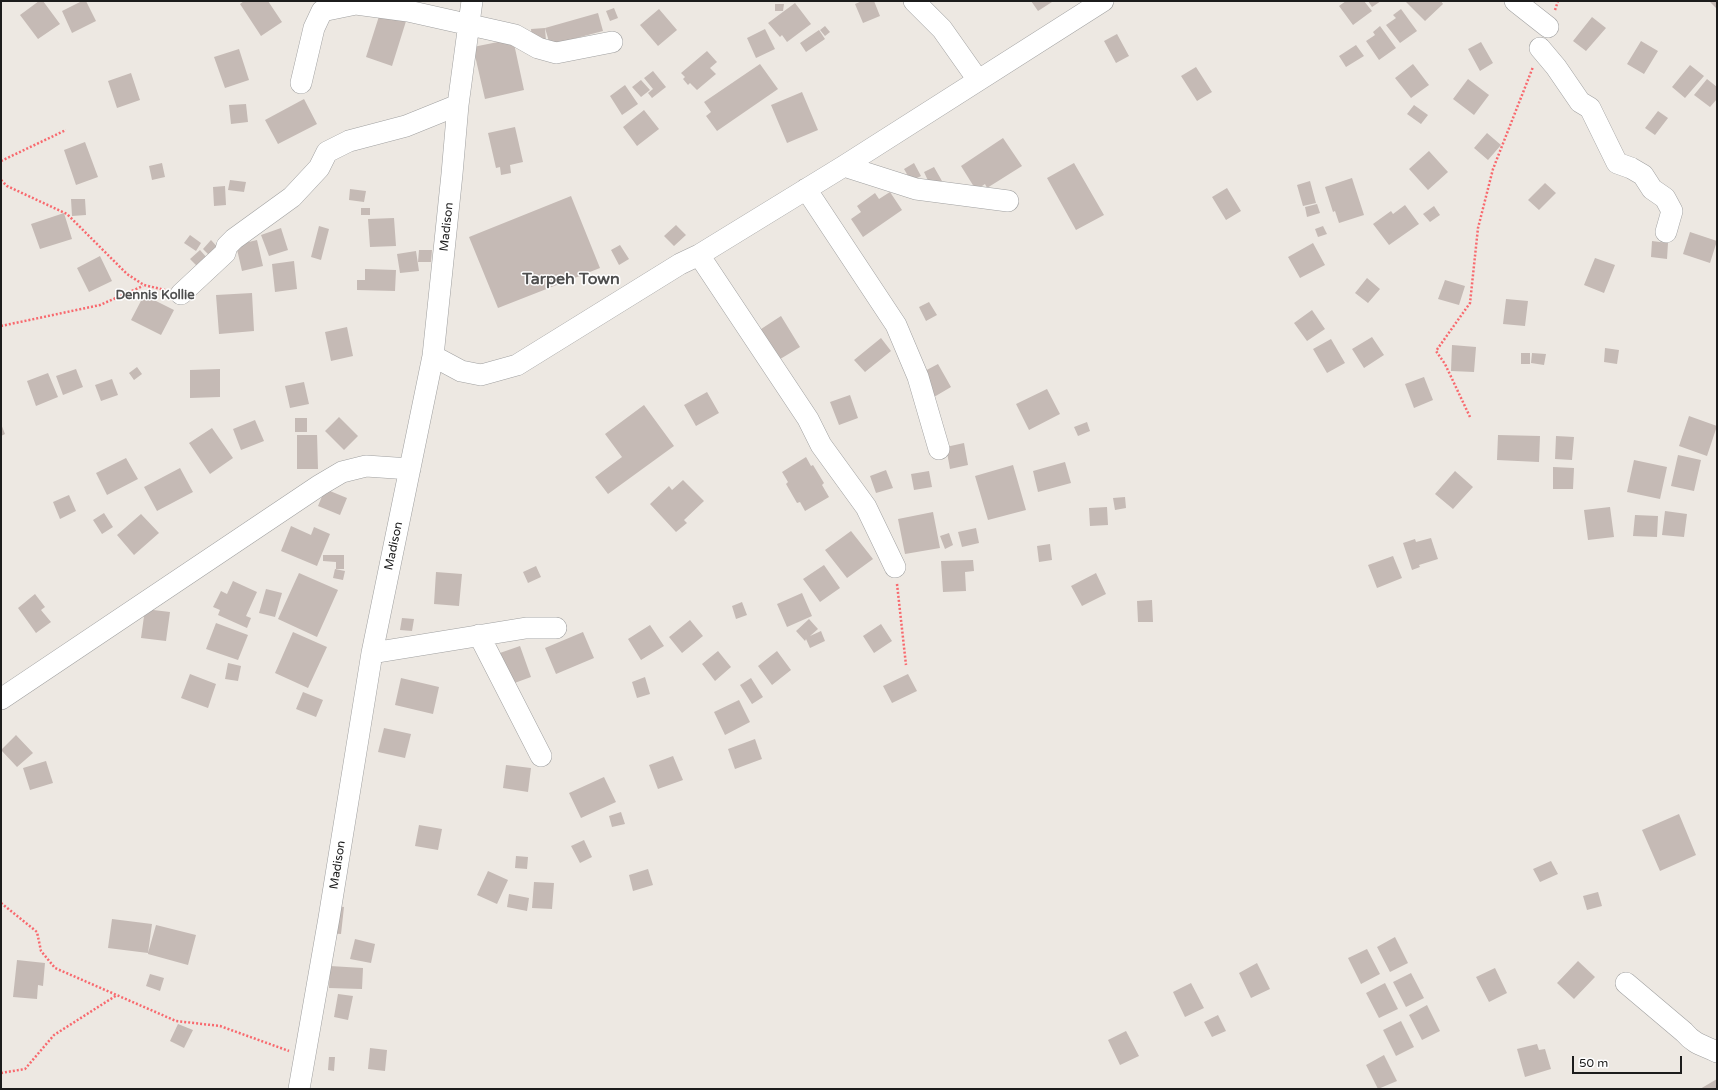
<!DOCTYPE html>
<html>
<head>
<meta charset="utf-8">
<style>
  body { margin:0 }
  #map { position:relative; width:1718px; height:1090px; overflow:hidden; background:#ede8e2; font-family:"Varela Round",sans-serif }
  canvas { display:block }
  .frame { position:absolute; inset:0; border:2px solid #1c1c1c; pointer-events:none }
  .scale { position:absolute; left:1572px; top:1056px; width:110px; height:18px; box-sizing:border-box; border:2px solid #1c1c1c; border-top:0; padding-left:5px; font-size:12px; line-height:14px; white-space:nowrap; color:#1c1c1c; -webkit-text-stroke:3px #fff; paint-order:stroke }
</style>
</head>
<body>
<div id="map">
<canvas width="1718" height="1090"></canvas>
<div class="frame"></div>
<div class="scale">50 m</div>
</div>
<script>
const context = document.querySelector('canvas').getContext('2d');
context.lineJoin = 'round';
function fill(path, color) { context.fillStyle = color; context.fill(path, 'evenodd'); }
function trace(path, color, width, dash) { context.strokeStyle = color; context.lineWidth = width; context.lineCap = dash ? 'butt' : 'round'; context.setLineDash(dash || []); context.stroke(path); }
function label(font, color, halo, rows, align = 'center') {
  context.font = font + ' "Varela Round",sans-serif'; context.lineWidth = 3; context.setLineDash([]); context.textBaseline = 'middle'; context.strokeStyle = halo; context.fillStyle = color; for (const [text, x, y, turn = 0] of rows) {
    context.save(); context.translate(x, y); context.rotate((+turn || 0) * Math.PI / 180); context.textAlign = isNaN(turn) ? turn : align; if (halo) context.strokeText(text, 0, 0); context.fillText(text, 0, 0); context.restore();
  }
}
const building = new Path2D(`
  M39 1H43L60 24 38 39 20 15Z
  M82 1H86L96 21 72 33 62 11Z
  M244 1H268L282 22 261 36 240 4Z
  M862 1H874L880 16 863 23 855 4Z
  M1031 1H1051L1052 2 1038 11Z
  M1346 1H1364L1372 11 1353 25 1339 6Z
  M1368 1H1381L1372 7Z
  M1405 1H1441L1443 4 1425 21Z
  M1709 1H1717V9Z
  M795 3 811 24 787 42 782 35 780 37 768 23Z
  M775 4H784L783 11H775Z
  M614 8 618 18 610 21 606 11Z
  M659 9 677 30 658 46 640 25Z
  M1401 9 1417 31 1400 43 1386 25 1396 18 1393 15Z
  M381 10 407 18 392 66 366 57Z
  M598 13 603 31 550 45 545 28Z
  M1592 17 1606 28 1586 51 1573 41Z
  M825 26 830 32 825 36 820 30Z
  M1380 26 1396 48 1379 60 1366 41 1375 35 1373 32Z
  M545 28 546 41H532L531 29Z
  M765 29 775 49 756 58 747 38Z
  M819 30 825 39 806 52 800 43Z
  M1117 34 1129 56 1116 63 1104 41Z
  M513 39 524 90 485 99 473 47Z
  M1641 41 1658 51 1644 74 1627 64Z
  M1481 42 1493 63 1480 71 1468 49Z
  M1356 45 1364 56 1346 67 1339 56Z
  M239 49 249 80 225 88 214 57Z
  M707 51 717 62 710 68 716 74 697 90 690 83 688 85 683 79 685 77 681 73Z
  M760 64 778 89 717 131 706 116 711 112 704 102Z
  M1413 64 1429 85 1411 98 1395 78Z
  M1690 65 1704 76 1685 98 1672 87Z
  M1196 67 1212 92 1197 101 1181 76Z
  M653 71 666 87 652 98 648 93 653 89 644 78Z
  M131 73 140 100 117 108 108 81Z
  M1468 79 1489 95 1474 115 1453 99Z
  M1707 79 1717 87V99L1710 107 1694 95Z
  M641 80 650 90 641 97 632 87Z
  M625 85 638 104 622 115 610 96Z
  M802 92 818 130 787 143 771 105Z
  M304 99 317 124 278 144 265 120Z
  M246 104 248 122 231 124 229 105Z
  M1414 105 1428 115 1421 124 1407 114Z
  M644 110 659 129 637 146 623 127Z
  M1658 111 1668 118 1655 135 1645 128Z
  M515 127 523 162 510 165 511 173 501 175 500 167 496 168 488 133Z
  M1487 133 1501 145 1488 160 1474 148Z
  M1003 138 1022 166 987 188 985 184 976 190 961 166Z
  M85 142 98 177 76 185 64 150Z
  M1429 151 1448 172 1428 190 1409 169Z
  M162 163 165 177 152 180 149 166Z
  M914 163 921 176 911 181 904 169Z
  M1074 163 1104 215 1076 230 1047 178Z
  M934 167 942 181 931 187 924 172Z
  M1352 178 1364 215 1339 223 1335 211 1333 212 1325 187Z
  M230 180 246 182 244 192 228 190Z
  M1310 181 1316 203 1303 206 1297 185Z
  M1545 183 1556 193 1539 210 1528 200Z
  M225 186 226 205 214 206 213 187Z
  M1227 188 1241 211 1226 220 1212 197Z
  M350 189 366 191 364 202 349 200Z
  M890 192 902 210 863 237 851 219 861 212 857 206 875 193 879 199Z
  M571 196 600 268 498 308 469 237Z
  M71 199H85L86 215 72 216Z
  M1317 204 1320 213 1307 217 1305 207Z
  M1405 205 1419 224 1389 245 1373 224 1391 211 1393 214Z
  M1434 206 1440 215 1430 222 1423 214Z
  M361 208H370V215H361Z
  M64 213 72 239 40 249 31 224Z
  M394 218 396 246 370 247 368 219Z
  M676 225 686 235 674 246 664 236Z
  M319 226 329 229 321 260 311 257Z
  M1323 226 1327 234 1318 237 1315 229Z
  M281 228 288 250 269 256 261 235Z
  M1690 232 1717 241 1710 263 1683 254Z
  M190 235 201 243 196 251 184 243Z
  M211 240 221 251 213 259 203 249Z
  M257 240 263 266 242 271 236 245Z
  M1652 241 1668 243 1667 259 1651 257Z
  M1313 243 1325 265 1300 278 1288 257Z
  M620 245 629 259 619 265 611 250Z
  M200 250 208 259 199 268 190 259Z
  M419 250H432L431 262H418Z
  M416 251 419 271 400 273 397 254Z
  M100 256 112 281 89 292 77 268Z
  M1595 258 1615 265 1604 293 1584 285Z
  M294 261 297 289 275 292 272 264Z
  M365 269 396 270 395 291 357 290V280H365Z
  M1367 278 1380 289 1368 303 1355 293Z
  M1445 280 1465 286 1459 305 1438 299Z
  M252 293 254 331 219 334 216 295Z
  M144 295 174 310 161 335 131 320Z
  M1506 299 1528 301 1525 326 1503 324Z
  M929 302 937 315 926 321 919 307Z
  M1312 310 1325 329 1307 341 1294 323Z
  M781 316 800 347 777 361 758 331Z
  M347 327 353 356 331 361 325 332Z
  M1372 337 1384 355 1364 368 1352 349Z
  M881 338 891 351 865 372 854 360Z
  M1331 339 1345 363 1327 373 1313 349Z
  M1452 345 1476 347 1474 372 1451 371Z
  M1605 348 1619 350 1617 364 1604 362Z
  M1521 353H1530V364H1521Z
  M1532 353 1546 354 1544 365 1531 363Z
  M938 364 951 387 934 397 921 373Z
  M137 367 142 374 134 380 129 373Z
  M76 369 83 387 63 395 56 376Z
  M220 369V397L190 398V370Z
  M48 373 58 397 36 406 27 381Z
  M1424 377 1433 400 1414 408 1405 384Z
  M112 379 118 395 101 401 95 385Z
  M304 382 309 404 290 408 285 386Z
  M1047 389 1060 414 1029 430 1016 404Z
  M707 392 719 413 696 426 684 405Z
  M850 395 858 418 839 425 830 402Z
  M644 405 674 446 608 494 595 477 622 457 605 434Z
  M1689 416 1717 426 1707 456 1679 446Z
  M339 417 358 436 344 450 325 431Z
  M295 418H307V432H295Z
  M255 420 264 441 241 450 233 429Z
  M1087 422 1090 431 1078 436 1074 427Z
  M1 424 5 434 1 436Z
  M212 428 233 458 210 474 189 443Z
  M297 435H317L318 469H297Z
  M1498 435 1540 436 1539 462 1497 460Z
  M1556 436 1574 437 1572 460 1555 459Z
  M964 443 968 465 950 469 946 447Z
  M1678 455 1701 460 1694 491 1671 486Z
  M806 457 811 466 813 465 824 483 822 485 829 497 805 511 800 502 797 503 786 484 788 482 782 472Z
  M126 458 138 479 107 495 96 473Z
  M1634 460 1667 467 1660 499 1627 492Z
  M1065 462 1071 483 1038 492 1033 471Z
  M1013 465 1026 510 988 520 975 476Z
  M1553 467 1574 468 1573 489H1553Z
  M180 468 193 492 157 511 144 487Z
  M886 470 893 488 876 493 870 476Z
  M929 471 932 487 914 490 911 474Z
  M1455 471 1473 487 1453 509 1435 494Z
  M683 480 704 501 684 520 687 523 676 532 650 504 669 486 672 490Z
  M325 489 347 498 340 515 318 506Z
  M69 495 76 511 60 519 53 502Z
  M1125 497 1126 508 1115 510 1113 498Z
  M1107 507 1108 525 1090 526 1089 508Z
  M1610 507 1614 537 1588 540 1584 510Z
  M1665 511 1687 514 1684 537 1662 535Z
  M933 512 940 548 905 554 898 519Z
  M104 513 113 527 102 534 93 520Z
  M141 514 159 533 134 555 117 535Z
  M1635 515 1658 516 1657 537 1633 536Z
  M291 526 311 535 314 527 330 534 317 566 281 551Z
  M976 528 979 543 962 547 958 532Z
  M851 531 873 559 847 578 825 550Z
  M949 533 953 545 945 549 940 536Z
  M1431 538 1438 559 1419 565 1420 567 1412 570 1403 543 1415 539 1416 542Z
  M1050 544 1052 560 1039 562 1037 546Z
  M323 555H344V569H336V562L323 561Z
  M1393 556 1402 578 1377 588 1368 565Z
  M973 560 974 571 965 572 966 591 943 592 941 561Z
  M824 565 840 588 820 602 803 579Z
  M536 566 541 577 528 583 523 572Z
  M335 569 345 571 343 580 333 578Z
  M436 572 462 574 459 606 434 604Z
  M299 573 338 590 317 637 278 619Z
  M1096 573 1106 594 1082 606 1071 586Z
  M233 581 257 592 246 616 251 618 247 628 218 615 220 610 213 607 221 591 227 594Z
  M266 589 282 593 275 617 259 613Z
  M802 593 812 616 787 627 777 604Z
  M35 594 45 607 41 610 51 622 36 633 18 608Z
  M1152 600 1153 622H1138L1137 601Z
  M742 602 747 615 736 619 732 606Z
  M145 609 170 612 166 641 141 638Z
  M402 618 414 619 412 631 400 630Z
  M809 619 818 629 810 636 821 631 825 641 810 648 806 639 805 641 796 631Z
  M690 620 703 636 682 653 669 637Z
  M216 623 248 635 238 660 206 649Z
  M881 624 892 641 874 653 863 636Z
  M650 625 664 646 641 660 628 639Z
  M293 632 327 647 308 688 275 673Z
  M583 632 594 658 556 674 545 648Z
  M520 646 531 677 509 685 497 654Z
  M718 651 731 667 715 681 702 664Z
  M777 651 791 670 772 685 758 666Z
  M228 663 241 666 238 681 225 679Z
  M190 674 216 684 208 708 181 698Z
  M908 674 917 691 892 703 883 686Z
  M645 677 650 694 637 698 632 682Z
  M401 678 439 687 433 714 395 705Z
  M751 678 763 697 752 704 740 685Z
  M303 692 323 700 316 717 296 709Z
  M739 700 750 722 725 735 714 712Z
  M384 728 411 734 405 758 378 752Z
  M16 735 33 753 17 767 1 750Z
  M755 739 762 759 735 769 728 749Z
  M673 756 683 780 658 789 649 765Z
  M46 761 53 783 30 790 23 768Z
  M506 765 531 768 528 792 503 788Z
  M604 777 616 802 581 818 569 793Z
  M621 812 625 824 612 827 609 816Z
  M1679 814 1696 855 1660 871 1642 830Z
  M419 825 442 829 438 850 415 846Z
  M584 840 592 857 580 863 571 846Z
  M516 856 528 857 527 869 515 868Z
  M1551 861 1558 874 1540 882 1533 869Z
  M648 869 653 885 633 891 629 875Z
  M488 871 508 880 497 904 477 895Z
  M534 882 554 883 552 909 532 908Z
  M1598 892 1602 906 1587 910 1583 896Z
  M509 894 529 898 527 911 507 907Z
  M331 905 344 907 341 934 328 933Z
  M112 919 152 924 148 953 156 925 196 935 188 965 148 954V953L108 948Z
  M1395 937 1408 963 1390 972 1377 947Z
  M355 939 375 944 371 963 350 959Z
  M1367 949 1380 974 1361 984 1348 958Z
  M17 960 45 963 43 986 38 985 37 999 13 997Z
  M1578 961 1595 977 1574 999 1557 983Z
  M1257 963 1270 989 1251 998 1239 973Z
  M330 966 363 968 362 989 329 988Z
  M1495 968 1507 993 1489 1002 1476 977Z
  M1411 973 1424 998 1406 1007 1393 982Z
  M150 974 164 978 160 991 146 986Z
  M1191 983 1204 1008 1185 1017 1173 992Z
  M1385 983 1398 1009 1379 1018 1366 993Z
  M338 994 353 996 348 1020 334 1017Z
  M1427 1005 1440 1031 1422 1040 1409 1015Z
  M1218 1015 1226 1031 1212 1037 1204 1022Z
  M1401 1021 1414 1047 1396 1056 1383 1030Z
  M178 1024 193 1030 184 1048 170 1041Z
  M1126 1031 1139 1056 1120 1065 1108 1040Z
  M1537 1044 1539 1050 1545 1049 1551 1069 1525 1077 1517 1049Z
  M370 1048 387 1050 385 1071 368 1069Z
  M1384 1055 1397 1081 1378 1089 1366 1065Z
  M329 1057H335L334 1071 328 1070Z
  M1717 1079V1089H1700Z`);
const path = new Path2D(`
  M1555 10 1558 1
  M1 161 66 130
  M1 180 7 186 67 214 127 274 144 285 165 290
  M1 326 100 305 143 286
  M1470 417 1445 364 1436 351 1470 303 1478 228 1493 169 1533 67
  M897 584 906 665
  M1 903 37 932 41 951 55 968 176 1021 220 1026 289 1051
  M1 1073 25 1069 54 1035 117 995`);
const minor = new Path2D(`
  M914 1 942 29 978 80
  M1515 1 1548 27
  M1540 48 1556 67 1580 102 1590 108 1617 163 1631 168 1643 175 1652 189 1665 198 1672 211 1666 232
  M301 83 314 28 322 11 356 4 408 11 515 35 538 48 556 53 612 42
  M844 166 916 189 1008 201
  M806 189 896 325 918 377 939 449
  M699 255 808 419 821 445 866 507 895 567
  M181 294 225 253 227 246 234 239 292 197 319 168 327 152 349 141 406 126 458 105
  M433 356 461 371 481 375 517 365 680 264 699 255 844 166 1103 1
  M479 635 541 756
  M372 653 526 628H556
  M1 699 320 485 342 472 366 466 410 469
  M1626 983 1684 1032C1695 1045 1703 1045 1717 1052
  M299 1089 329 918 372 653 433 356 452 174 458 105 472 1`);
const streetNames = [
  ["Madison",447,227,-84],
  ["Madison",394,546,-78],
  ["Madison",338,865,-81]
];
const neighbourhoodNames = [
  ["Dennis Kollie",155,296]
];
const districtNames = [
  ["Tarpeh Town",571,280]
];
fill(building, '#c5bab5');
trace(minor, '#a0a0a0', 22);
trace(path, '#f8696e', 2.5, [2, 2]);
trace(minor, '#fff', 21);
label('12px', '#1c1c1c', '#fff', streetNames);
label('bold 13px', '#4f4f4f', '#fff', neighbourhoodNames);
label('bold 16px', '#4f4f4f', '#fff', districtNames);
</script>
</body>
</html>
